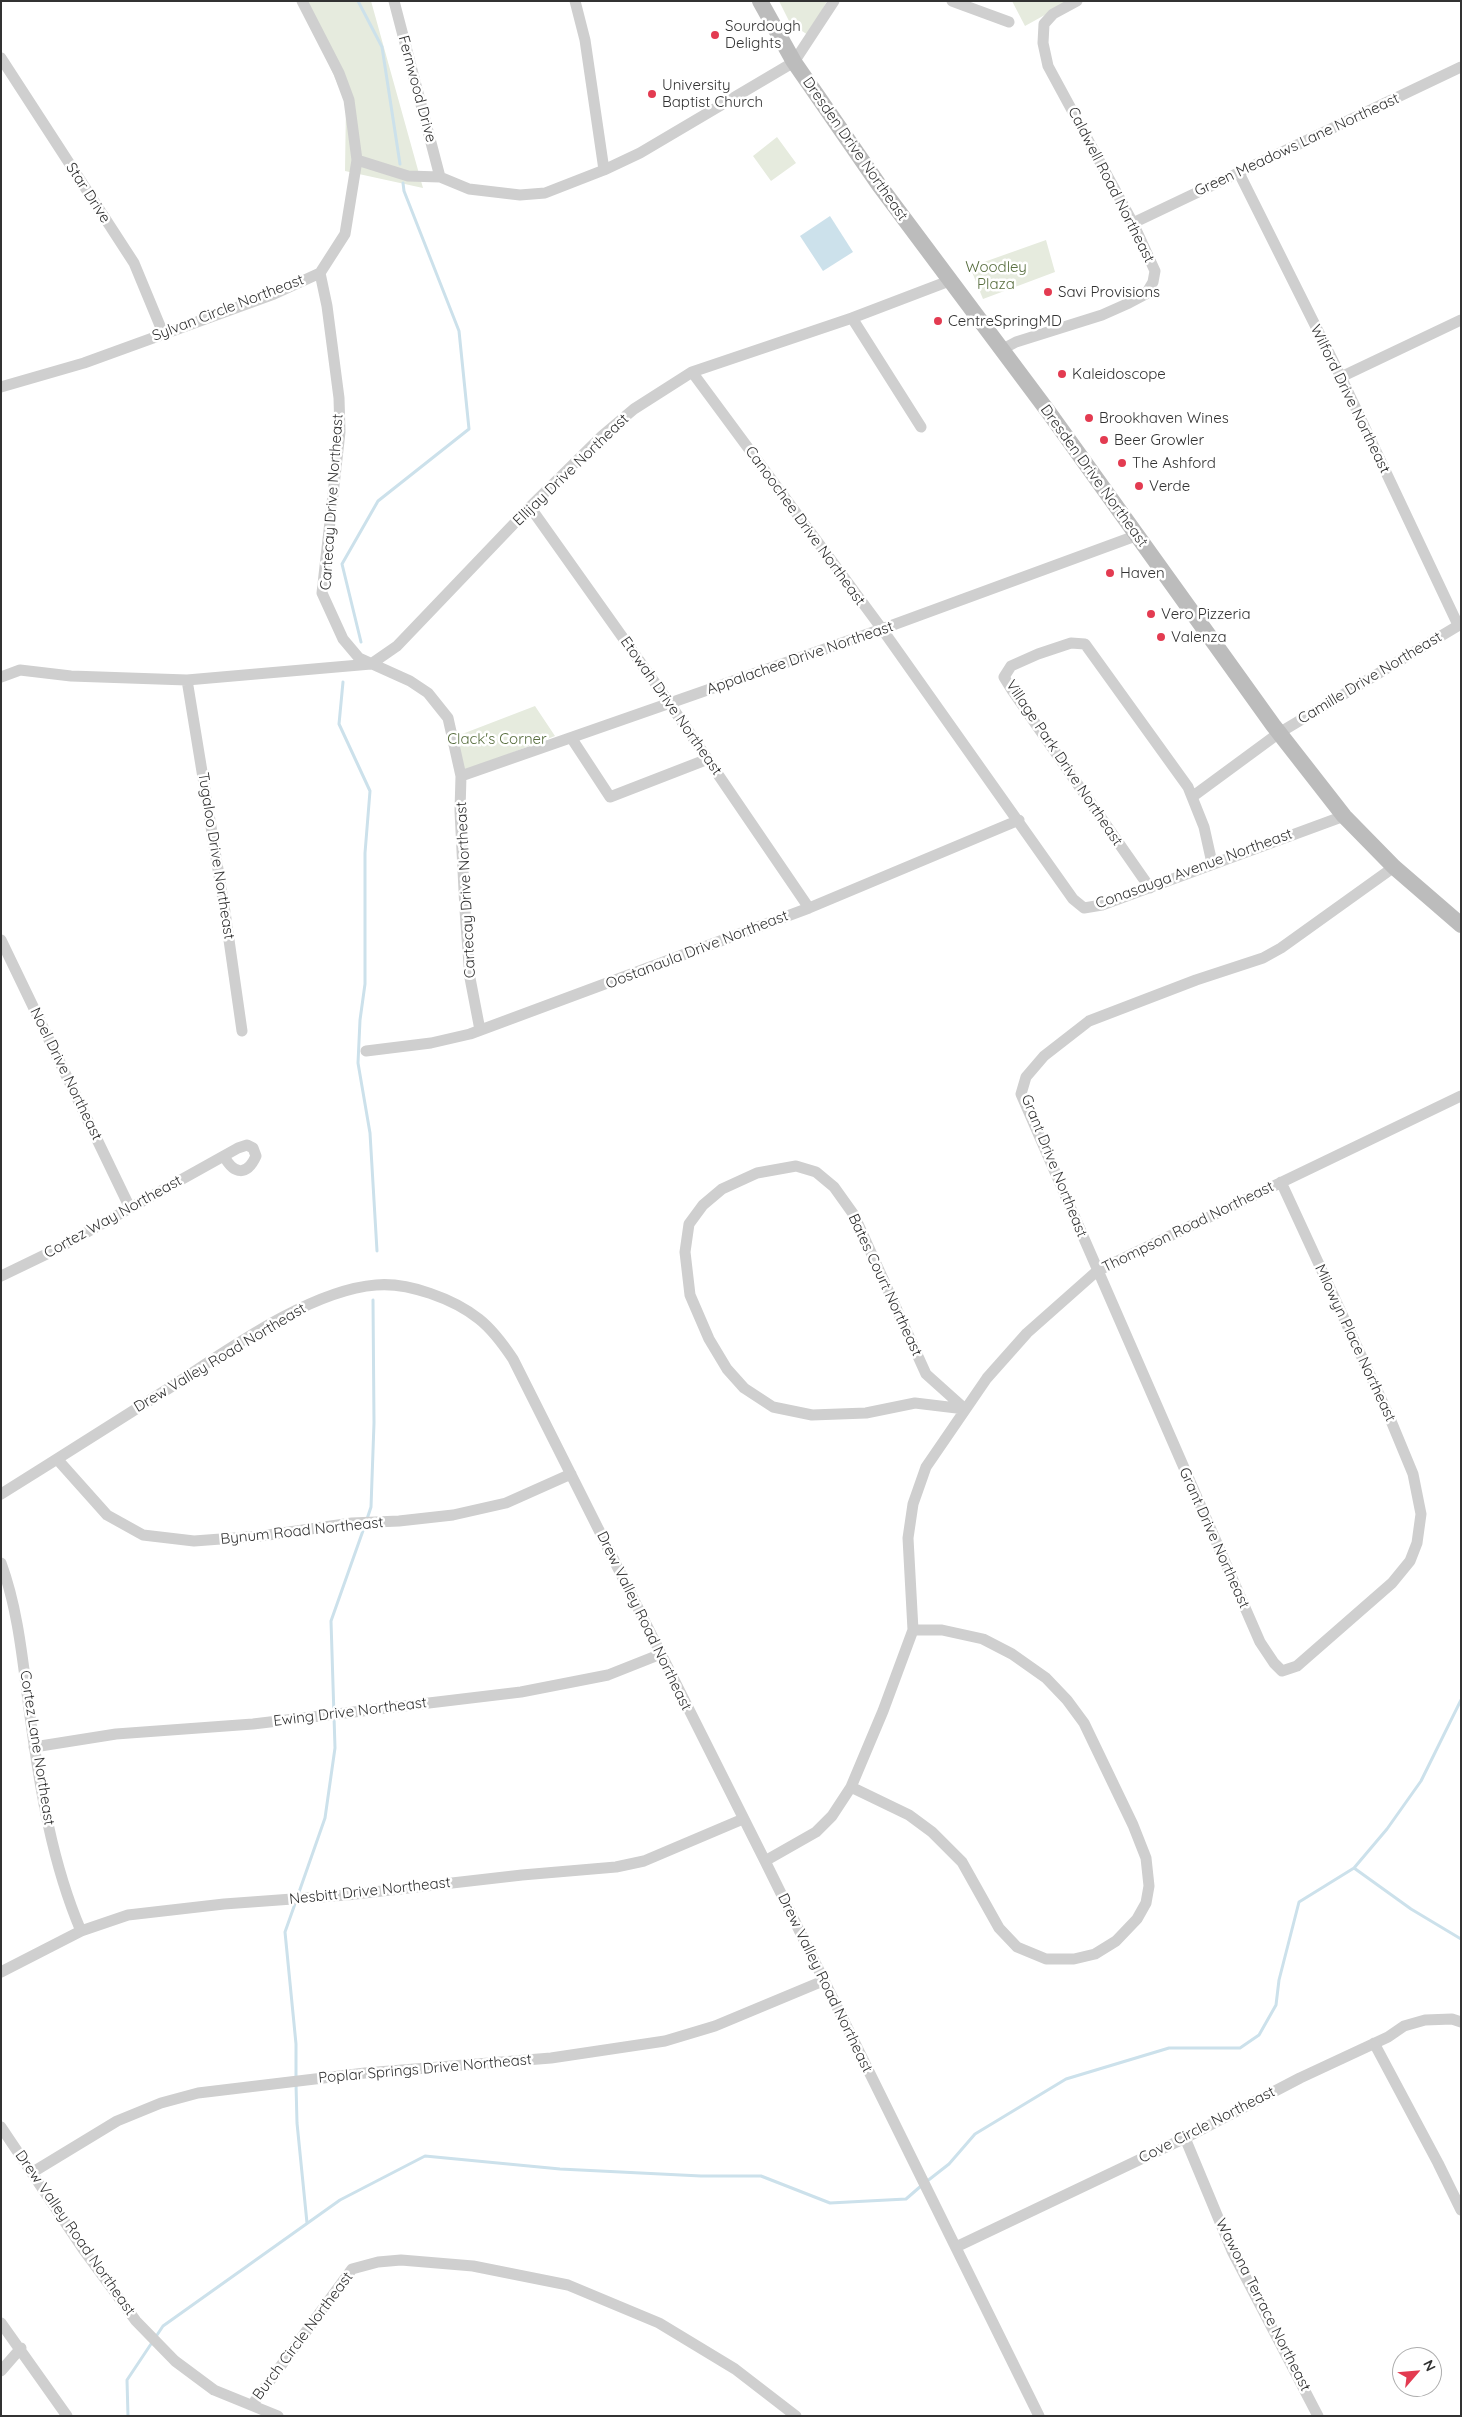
<!DOCTYPE html>
<html>
<head>
<meta charset="utf-8">
<style>
  body { margin:0 }
  #map { position:relative; width:1462px; height:2417px; overflow:hidden; background:#fff; font-family:Quicksand,sans-serif }
  canvas { display:block }
  .frame { position:absolute; inset:0; border:2px solid #323232; pointer-events:none }
  .north { position:absolute; left:1392px; top:2347px; width:50px; height:50px; box-sizing:border-box; background:#fff; border:1px solid #adadad; border-radius:50%; rotate:63deg; font-size:14px; font-weight:700; line-height:20px; text-align:center; color:#323232 }
  .north::after { content:''; display:block; margin:auto; width:18px; height:22px; background:#e33b51; clip-path:polygon(50% 0,100% 100%,50% 72%,0 100%) }
</style>
</head>
<body>
<div id="map">
<canvas width="1462" height="2417"></canvas>
<div class="frame"></div>
<div class="north">N</div>
</div>
<script>
const context = document.querySelector('canvas').getContext('2d');
context.lineJoin = 'round';
function fill(path, color) { context.fillStyle = color; context.fill(path, 'evenodd'); }
function trace(path, color, width, dash) { context.strokeStyle = color; context.lineWidth = width; context.lineCap = dash ? 'butt' : 'round'; context.setLineDash(dash || []); context.stroke(path); }
function label(font, color, halo, rows, align = 'center') {
  context.font = font + ' Quicksand,sans-serif'; context.lineWidth = 5; context.setLineDash([]); context.textBaseline = 'middle'; context.strokeStyle = halo; context.fillStyle = color; for (const [text, x, y, turn = 0] of rows) {
    context.save(); context.translate(x, y); context.rotate((+turn || 0) * Math.PI / 180); context.textAlign = isNaN(turn) ? turn : align; if (halo) context.strokeText(text, 0, 0); context.fillText(text, 0, 0); context.restore();
  }
}
const green = new Path2D(`
  M301 1H371L423 188 345 171 346 103Z
  M779 1H827L808 35 790 23Z
  M1012 1H1070L1025 26Z
  M777 137 796 163 771 181 753 156Z
  M1046 240 1055 272 983 299 970 267Z
  M535 706 555 736 465 771 457 736Z`);
const water = new Path2D(`
  M830 216 853 252 823 271 800 236Z`);
const stream = new Path2D(`
  M358 1 382 47 400 164
  M361 642 342 564 378 501 469 429 459 331 404 191 403 183
  M343 682 339 724 370 791 365 853V984L360 1020 358 1063 370 1133 377 1251
  M367 1519 371 1507 374 1423 373 1300
  M1354 1868 1411 1909 1461 1939
  M298 1895 325 1818 335 1748 331 1621 365 1525
  M296 1901 285 1932 296 2044V2078
  M296 2084 297 2123 307 2223
  M926 2182 949 2164 975 2134 1066 2079 1169 2048H1240L1259 2035 1276 2005 1279 1980 1299 1902 1354 1868 1387 1829 1421 1781 1461 1700
  M128 2416 127 2380 163 2326 340 2200 425 2156 560 2169 701 2176H761L830 2203 906 2199 921 2186`);
const street = new Path2D(`
  M394 1 440 177
  M575 1 585 40 604 170
  M952 1 1009 22
  M1 58 134 263 163 333
  M357 160 408 176 440 177 469 189 520 195 545 193 604 170 640 153 794 62 834 1
  M1239 173 1341 377 1458 625
  M1133 223 1461 67
  M320 273 327 306 339 398 340 432 322 593 343 639 359 658 410 681 428 693 448 718 461 776 460 811 465 910 470 978 480 1030
  M852 318 921 427
  M1001 350 1016 342 1102 315 1129 303 1146 294 1153 282 1155 271 1133 223 1048 66 1043 43 1044 24 1053 14 1077 1
  M692 372 882 629 1073 899 1084 908 1102 905 1344 816
  M1341 377 1461 320
  M1 387 84 363 274 294 320 273 345 234 357 160 349 100 339 73 302 1
  M530 507 670 704 809 908
  M1 677 20 670 71 676 187 680 371 664 397 646 530 507 602 436 634 409 692 372 852 318 949 281
  M187 680 225 912 242 1031
  M572 739 610 797 708 759
  M461 776 882 629 1138 535
  M1192 797 1279 733 1461 624
  M1150 888 1012 690 1004 677 1011 666 1038 654 1071 643 1085 644 1188 787 1204 827 1212 863
  M1 940 130 1208
  M366 1051 431 1043 470 1034 809 908 1019 820
  M796 1166 816 1172 834 1187 854 1215 926 1374 965 1409 915 1403 866 1413 812 1415 773 1407 744 1388 727 1369 709 1339 690 1295 685 1252 689 1224 703 1205 722 1189 757 1173Z
  M1281 1182 1389 1416 1413 1474 1421 1514 1417 1543 1410 1561 1392 1583 1297 1666 1282 1671 1274 1663 1260 1642 1021 1094 1026 1077 1044 1056 1089 1021 1196 980 1263 958 1281 948 1394 867
  M1 1276 55 1250 238 1148 247 1145 253 1148 256 1156C247 1176 234 1175 224 1156
  M57 1459 107 1515 143 1535 194 1541 261 1536 352 1523 399 1521 453 1515 506 1503 571 1474
  M1 1494C59 1458 117 1421 174 1385 229 1349 311 1290 376 1285 408 1282 454 1299 479 1319 493 1330 503 1344 513 1359L765 1861 1039 2416
  M1 1563C19 1612 23 1665 30 1716 40 1789 52 1863 81 1931
  M34 1747 116 1734 253 1724 521 1692 608 1675 661 1654
  M851 1787 909 1815 932 1832 962 1862 999 1928 1017 1947 1046 1959H1074L1095 1954 1116 1941 1137 1919 1146 1903 1149 1886 1146 1858 1133 1825 1084 1723 1067 1700 1046 1678 1012 1654 983 1639 942 1630H913
  M765 1861 816 1832 832 1816 851 1787 883 1711 913 1630 908 1538 913 1504 926 1467 987 1378 1027 1333 1097 1271 1461 1096
  M1 1972 81 1931 128 1915 224 1904 347 1895 522 1875 616 1867 644 1861 743 1819
  M1374 2043 1438 2163 1461 2210
  M1 2127 83 2249 136 2321 175 2361 214 2390 278 2416
  M1185 2138 1232 2251 1318 2416
  M33 2172 117 2121 161 2103 198 2093 365 2073 551 2058 665 2041 715 2026 823 1981
  M956 2247 1185 2138 1300 2078 1388 2037 1404 2026 1425 2020 1452 2019 1461 2022
  M1 2323 67 2416
  M1 2371 21 2348
  M252 2405 352 2269 378 2262 401 2260 473 2266 568 2285 659 2323 735 2369 796 2416`);
const secondary = new Path2D(`
  M760 1 794 62 879 185 1050 414 1273 725 1344 816 1394 867 1461 925`);
const markers = [
  [715,35,5,"#e33b51"],
  [652,94,5,"#e33b51"],
  [1048,292,5,"#e33b51"],
  [938,321,5,"#e33b51"],
  [1062,374,5,"#e33b51"],
  [1089,418,5,"#e33b51"],
  [1104,440,5,"#e33b51"],
  [1122,463,5,"#e33b51"],
  [1139,486,5,"#e33b51"],
  [1110,573,5,"#e33b51"],
  [1151,614,5,"#e33b51"],
  [1161,637,5,"#e33b51"]
];
const poiNames = [
  ["Sourdough",725,26],
  ["Delights",725,43],
  ["University",662,85],
  ["Baptist Church",662,102],
  ["Savi Provisions",1058,292],
  ["CentreSpringMD",948,321],
  ["Kaleidoscope",1072,374],
  ["Brookhaven Wines",1099,418],
  ["Beer Growler",1114,440],
  ["The Ashford",1132,463],
  ["Verde",1149,486],
  ["Haven",1120,573],
  ["Vero Pizzeria",1161,614],
  ["Valenza",1171,637]
];
const streetNames = [
  ["Fernwood Drive",417,89,75],
  ["Green Meadows Lane Northeast",1297,145,-25],
  ["Dresden Drive Northeast",855,149,55],
  ["Caldwell Road Northeast",1111,185,63],
  ["Star Drive",88,193,57],
  ["Sylvan Circle Northeast",228,308,-21],
  ["Wilford Drive Northeast",1350,399,64],
  ["Ellijay Drive Northeast",571,470,-44],
  ["Dresden Drive Northeast",1094,476,54],
  ["Cartecay Drive Northeast",332,502,-86],
  ["Canoochee Drive Northeast",805,526,54],
  ["Appalachee Drive Northeast",800,658,-19],
  ["Camille Drive Northeast",1370,678,-31],
  ["Etowah Drive Northeast",671,706,55],
  ["Village Park Drive Northeast",1064,763,56],
  ["Tugaloo Drive Northeast",216,856,81],
  ["Conasauga Avenue Northeast",1194,869,-20],
  ["Cartecay Drive Northeast",466,890,-93],
  ["Oostanaula Drive Northeast",697,950,-21],
  ["Noel Drive Northeast",66,1074,64],
  ["Grant Drive Northeast",1054,1166,68],
  ["Cortez Way Northeast",113,1217,-29],
  ["Thompson Road Northeast",1188,1227,-26],
  ["Bates Court Northeast",885,1285,65],
  ["Milowyn Place Northeast",1355,1343,65],
  ["Drew Valley Road Northeast",220,1358,-31],
  ["Bynum Road Northeast",302,1531,-6],
  ["Grant Drive Northeast",1214,1538,66],
  ["Drew Valley Road Northeast",644,1621,64],
  ["Ewing Drive Northeast",350,1712,-7],
  ["Cortez Lane Northeast",37,1748,81],
  ["Nesbitt Drive Northeast",370,1891,-6],
  ["Drew Valley Road Northeast",825,1983,64],
  ["Poplar Springs Drive Northeast",425,2069,-5],
  ["Cove Circle Northeast",1207,2125,-27],
  ["Drew Valley Road Northeast",75,2233,55],
  ["Wawona Terrace Northeast",1263,2305,63],
  ["Burch Circle Northeast",303,2336,-53]
];
const parkNames = [
  ["Woodley",996,267],
  ["Plaza",996,284],
  ["Clack's Corner",497,739]
];
fill(green, '#e6ebde');
fill(water, '#cce1eb');
trace(stream, '#cce1eb', 3);
trace(street, '#cfcfcf', 11);
trace(secondary, '#bcbcbc', 16);
for (const [x, y, r, color] of markers) { const dot = new Path2D(); dot.arc(x, y, r, 0, 2 * Math.PI); context.fillStyle = color; context.fill(dot); trace(dot, '#fff', 2); }
label('15px', '#323232', '#fff', poiNames, 'left');
label('15px', '#323232', '#fff', streetNames);
label('15px', '#586e3f', '#fff', parkNames);
</script>
</body>
</html>
